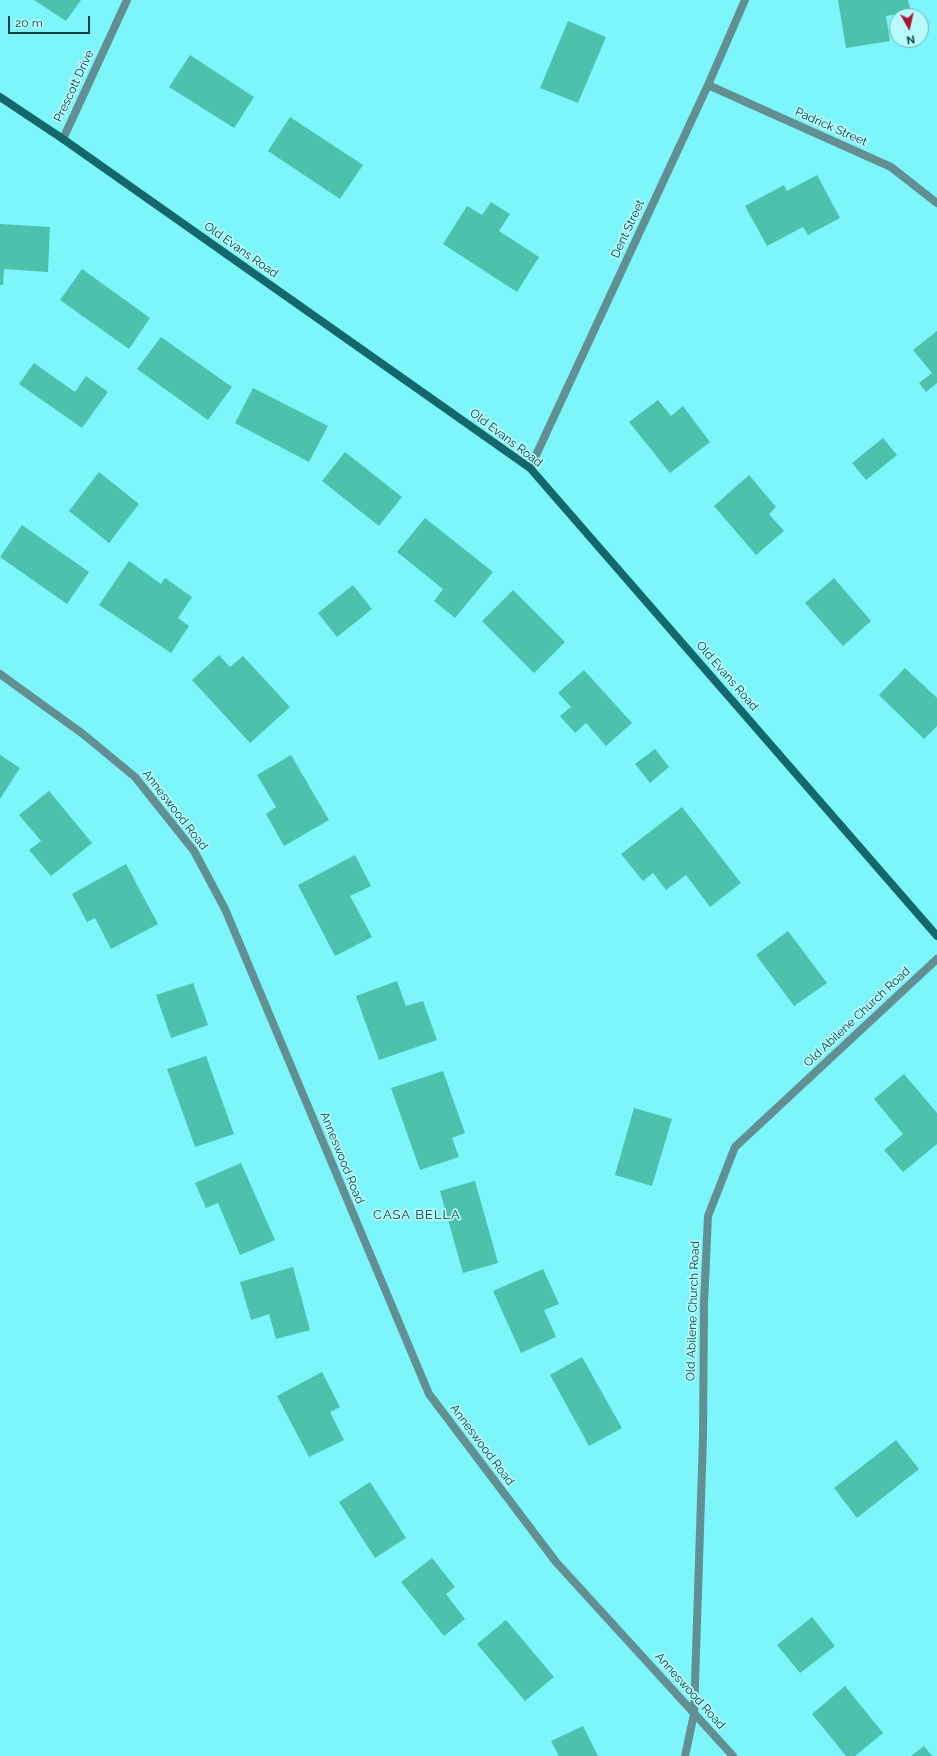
<!DOCTYPE html>
<html>
<head>
<meta charset="utf-8">
<style>
  body { margin:0 }
  #map { position:relative; width:937px; height:1756px; overflow:hidden; background:#7df6fb; font-family:Raleway,sans-serif }
  canvas { display:block }
  .north { position:absolute; left:889px; top:8px; width:40px; height:40px; box-sizing:border-box; background:#b9fbfd; border:1px solid #71b0b2; border-radius:50%; rotate:172deg; font-size:11px; font-weight:700; line-height:16px; text-align:center; color:#064042 }
  .north::after { content:''; display:block; margin:auto; width:14px; height:18px; background:#ab1632; clip-path:polygon(50% 0,100% 100%,50% 72%,0 100%) }
  .scale { position:absolute; left:8px; top:16px; width:82px; height:18px; box-sizing:border-box; border:2px solid #064042; border-top:0; padding-left:5px; font-size:12px; line-height:14px; white-space:nowrap; color:#064042; -webkit-text-stroke:3px #b9fbfd; paint-order:stroke }
</style>
</head>
<body>
<div id="map">
<canvas width="937" height="1756"></canvas>
<div class="north">N</div>
<div class="scale">20 m</div>
</div>
<script>
const context = document.querySelector('canvas').getContext('2d');
context.lineJoin = 'round';
function fill(path, color) { context.fillStyle = color; context.fill(path, 'evenodd'); }
function trace(path, color, width, dash) { context.strokeStyle = color; context.lineWidth = width; context.lineCap = dash ? 'butt' : 'round'; context.setLineDash(dash || []); context.stroke(path); }
function label(font, color, halo, rows, align = 'center') {
  context.font = font + ' Raleway,sans-serif'; context.lineWidth = 3.5; context.setLineDash([]); context.textBaseline = 'middle'; context.strokeStyle = halo; context.fillStyle = color; for (const [text, x, y, turn = 0] of rows) {
    context.save(); context.translate(x, y); context.rotate((+turn || 0) * Math.PI / 180); context.textAlign = isNaN(turn) ? turn : align; if (halo) context.strokeText(text, 0, 0); context.fillText(text, 0, 0); context.restore();
  }
}
const building = new Path2D(`
  M34 0H81L66 21Z
  M838 0H908L911 12 886 16 890 41 846 48Z
  M568 21 606 37 578 103 540 88Z
  M190 55 254 97 234 128 169 87Z
  M290 117 363 165 340 199 268 151Z
  M817 175 840 218 808 235 803 227 767 246 745 206 784 185 787 191Z
  M491 202 510 214 499 231 539 257 517 292 443 244 467 206 482 215Z
  M0 224 50 227 48 272 4 269 3 285H0Z
  M82 269 150 318 129 349 60 300Z
  M937 331V383L926 392 919 383 932 373 913 350Z
  M161 337 232 387 208 420 137 369Z
  M34 363 75 392 86 376 108 392 82 428 19 384Z
  M253 388 328 426 309 462 235 423Z
  M658 400 671 416 683 406 710 442 670 473 629 422Z
  M883 438 897 455 866 480 852 463Z
  M345 452 402 497 379 526 322 481Z
  M99 472 139 504 109 543 69 511Z
  M749 475 776 507 769 514 784 531 756 555 714 506Z
  M425 518 493 572 455 618 434 601 443 589 397 552Z
  M22 525 89 572 67 604 0 557Z
  M129 561 161 584 165 578 192 597 178 618 189 626 171 653 99 605Z
  M834 578 871 621 843 646 805 603Z
  M353 585 372 609 337 637 318 613Z
  M513 590 565 642 534 673 482 621Z
  M219 655 230 667 243 656 290 707 250 743 192 680Z
  M905 668 937 698V726L924 739 879 695Z
  M584 670 632 723 606 746 586 723 575 733 560 716 571 707 558 693Z
  M655 749 669 767 650 783 635 764Z
  M0 755 20 768 0 799Z
  M291 755 329 820 284 846 266 814 276 807 257 775Z
  M49 791 92 843 51 876 29 850 41 841 19 815Z
  M682 807 741 883 710 907 686 875 666 890 653 873 643 881 621 854Z
  M355 855 371 886 350 896 372 937 335 956 298 885Z
  M126 864 158 924 111 949 95 918 87 922 72 894Z
  M788 931 827 983 794 1006 756 955Z
  M397 981 406 1006 423 1001 437 1040 379 1060 356 996Z
  M193 983 208 1025 171 1038 156 995Z
  M206 1056 234 1134 195 1147 167 1069Z
  M443 1071 465 1133 452 1138 459 1157 420 1170 391 1088Z
  M904 1074 937 1113V1144L903 1172 884 1150 903 1134 874 1099Z
  M634 1108 672 1119 652 1186 615 1175Z
  M241 1163 275 1240 240 1255 218 1203 206 1208 195 1183Z
  M475 1181 498 1263 463 1273 440 1191Z
  M293 1267 310 1330 276 1339 269 1314 251 1320 240 1282Z
  M543 1269 559 1304 544 1310 556 1337 521 1353 493 1291Z
  M582 1357 622 1428 589 1446 550 1375Z
  M322 1372 340 1407 330 1412 344 1440 309 1457 277 1396Z
  M896 1440 919 1469 857 1518 834 1488Z
  M370 1482 406 1538 375 1558 339 1502Z
  M432 1558 455 1587 446 1594 465 1619 444 1636 401 1582Z
  M812 1617 835 1646 800 1673 777 1645Z
  M506 1620 554 1677 525 1701 477 1644Z
  M845 1686 883 1733 855 1756H846L812 1714Z
  M583 1726 598 1756H559L551 1741Z
  M924 1746 932 1756H911Z`);
const street = new Path2D(`
  M708 85 891 167 937 203
  M63 139 127 0
  M530 468 708 85 745 0
  M0 674 83 734 135 777 194 851 225 909 429 1394 556 1562 733 1756
  M685 1756 694 1714 703 1438 704 1303 708 1216 735 1147 937 959`);
const secondary = new Path2D(`
  M0 97 63 139 530 468 937 936`);
const streetNames = [
  ["Prescott Drive",74,86,-65],
  ["Padrick Street",831,127,24],
  ["Dent Street",628,229,-65],
  ["Old Evans Road",241,250,35],
  ["Old Evans Road",506,438,37],
  ["Old Evans Road",727,676,49],
  ["Anneswood Road",175,810,52],
  ["Old Abilene Church Road",857,1017,-43],
  ["Anneswood Road",342,1158,68],
  ["Old Abilene Church Road",693,1311,-88],
  ["Anneswood Road",482,1445,53],
  ["Anneswood Road",690,1691,48]
];
const neighbourhoodNames = [
  ["CASA BELLA",417,1215]
];
fill(building, '#4cc1ac');
trace(street, '#628f91', 8);
trace(secondary, '#14686b', 8);
label('12px', '#064042', '#b9fbfd', streetNames);
context.letterSpacing = '1px';
label('13px', '#0b3435', '#b9fbfd', neighbourhoodNames);
context.letterSpacing = '0px';
</script>
</body>
</html>
